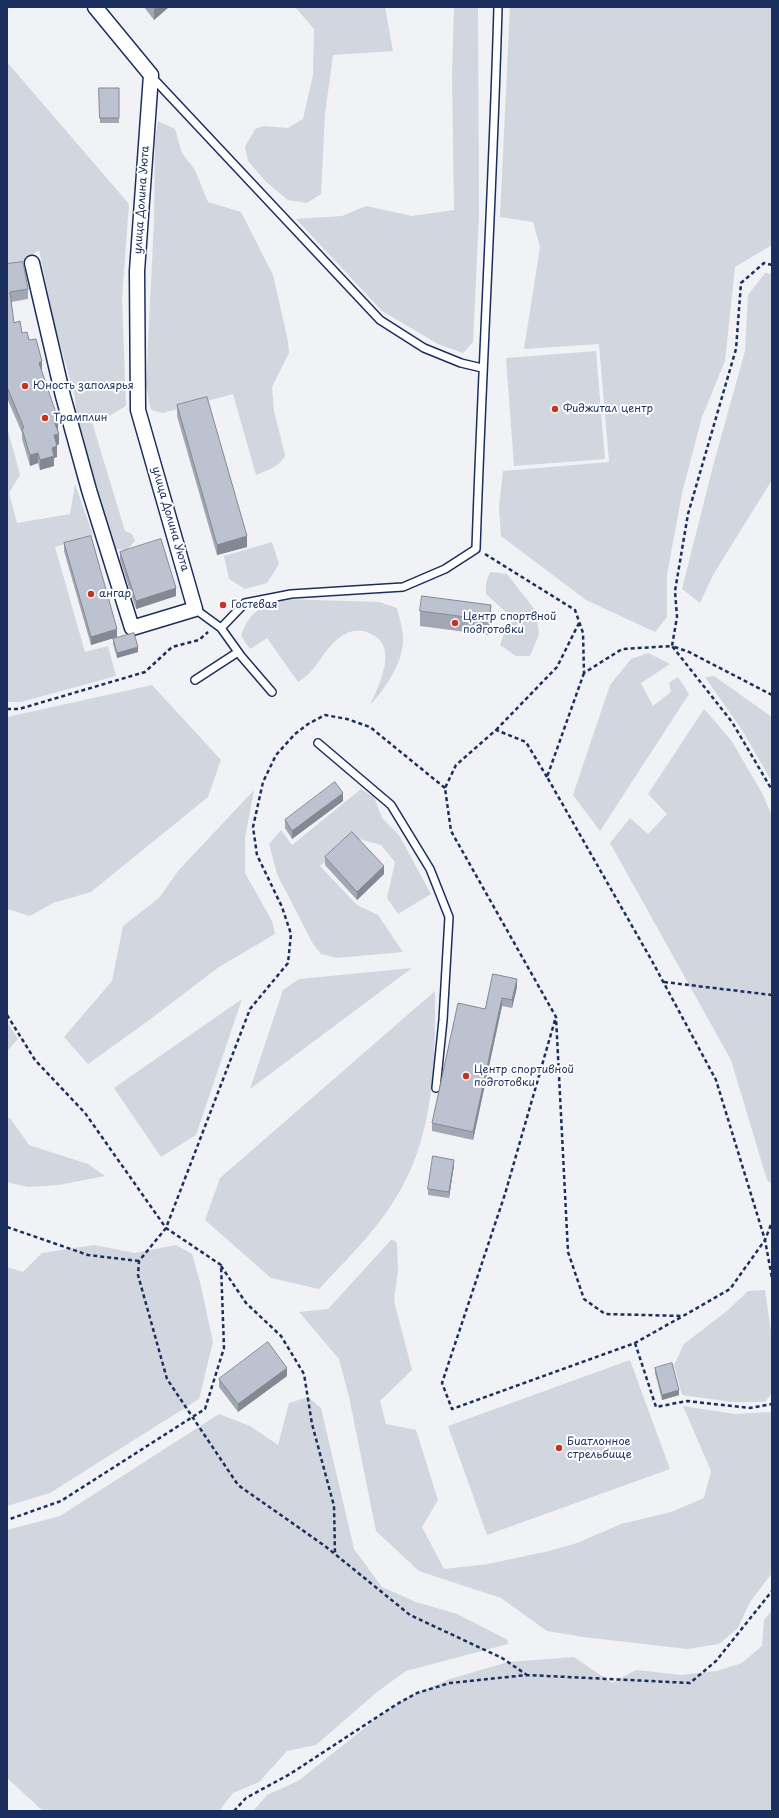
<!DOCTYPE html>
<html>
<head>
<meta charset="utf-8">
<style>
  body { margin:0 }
  #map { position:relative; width:779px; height:1818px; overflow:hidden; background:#f1f2f5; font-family:"Playpen Sans",sans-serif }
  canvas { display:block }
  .frame { position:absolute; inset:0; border:8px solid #1b2f5e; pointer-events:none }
</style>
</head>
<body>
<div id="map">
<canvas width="779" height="1818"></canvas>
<div class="frame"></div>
</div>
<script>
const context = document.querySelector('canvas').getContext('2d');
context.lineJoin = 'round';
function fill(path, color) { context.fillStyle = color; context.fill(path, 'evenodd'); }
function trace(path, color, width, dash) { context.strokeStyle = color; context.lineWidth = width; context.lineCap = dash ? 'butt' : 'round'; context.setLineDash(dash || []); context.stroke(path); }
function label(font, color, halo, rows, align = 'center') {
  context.font = font + ' "Playpen Sans",sans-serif'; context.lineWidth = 4; context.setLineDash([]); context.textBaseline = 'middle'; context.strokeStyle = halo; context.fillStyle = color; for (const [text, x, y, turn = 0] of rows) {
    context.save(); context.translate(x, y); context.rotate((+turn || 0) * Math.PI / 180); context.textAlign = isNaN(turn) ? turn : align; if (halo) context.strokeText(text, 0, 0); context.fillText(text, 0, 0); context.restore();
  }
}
const green = new Path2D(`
  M295 7H385L393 51 333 55 325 114 321 194 307 203 288 200 266 182 248 161 245 147 255 129 264 126 288 128 303 119 313 75 314 29Z
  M454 7H478L479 215 473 342 463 353 438 344 382 311 296 219 342 216 366 206 412 216 454 210 452 75Z
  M510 7H772V245L735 267 725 361 702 417 682 493 667 575V617L655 632 586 600 501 536 499 507 503 471 609 462 599 344 524 349 540 247 533 222 500 217Z
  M7 62 129 204 122 299 126 406 111 415 92 422 125 531 132 534 135 541 127 550 115 549 76 416 75 397 55 326 39 250 19 264 7 266Z
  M158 121 175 129 182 153 195 170 208 202 241 212 273 275 288 341 289 353 272 387 274 411 285 455C282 466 265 471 256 475L233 394 163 413 151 410 146 386 154 222 155 140Z
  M765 273 772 274V480L713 575 700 603 682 589 713 466 745 351 748 295Z
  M596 351 605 459 514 466 506 358Z
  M7 427 20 475 9 493 17 523 70 514 75 484 93 535 55 547 85 652 108 646 116 676 21 702H7Z
  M272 542 279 564 267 583 245 589 229 579 224 556Z
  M490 572 507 574 536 611 539 634 530 656H516L500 645 510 616 486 594V583Z
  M283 599 379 602 397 608C399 618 404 631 403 642 402 664 385 689 370 705 379 686 399 646 371 634 363 630 356 629 347 633 332 640 324 655 314 668 310 673 304 678 298 682L267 638 250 649 241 636C249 612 260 607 283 599Z
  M648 653 670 664 641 683 653 706 671 692 669 683 678 677 689 694 600 831 573 795 610 685 631 659Z
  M714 676 772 717V782L742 730 705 677Z
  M152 685 221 760 208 797 91 892 53 903 30 916 7 909V717Z
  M704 709 731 740 762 793 772 816V1184L767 1180 731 1060 610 843 630 818 648 834 667 814 648 794Z
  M361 789 374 797 382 818 399 835 431 894 398 914 387 898 395 862 381 845 352 837 320 866 357 905 378 915 403 952 337 958 321 954 313 944 277 874 269 844 281 830 292 845Z
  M254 790 245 838V873L272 921 275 934 219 967 148 1021 88 1064 64 1037 112 981 123 926 159 898 178 871Z
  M412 968 250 1089 283 990 299 979Z
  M435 991C435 1066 435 1139 392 1204 372 1235 344 1262 319 1289L271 1278 205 1220 220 1178Z
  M242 999 196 1135 161 1157 114 1088Z
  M7 1022 18 1039 7 1051Z
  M7 1118H10L29 1145 88 1164 105 1176 59 1185 28 1187 7 1182Z
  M392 1239 397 1243 398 1270 394 1301 412 1370 380 1401 386 1424 416 1430 438 1500 422 1527 444 1569 488 1564 549 1551 577 1543 621 1524 671 1512 704 1498 711 1471 683 1406 735 1414 772 1412V1573L750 1602 738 1628 719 1644 687 1649 583 1637 547 1631 501 1598 419 1571 376 1531 349 1397 339 1359 299 1312 328 1309Z
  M94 1245 135 1253 176 1245 192 1254 201 1286 213 1342 199 1399 50 1493 7 1506V1267L23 1272 42 1253Z
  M765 1290 772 1338V1393L765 1402H732L682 1395 674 1365 684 1344 728 1310 748 1291Z
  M630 1360 670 1469 487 1535 448 1426Z
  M308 1397 321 1408 354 1549 382 1587 416 1602 457 1614 508 1640V1644L406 1671 377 1692 316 1745 287 1751 259 1782 233 1793 219 1811H43L7 1778V1530L60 1516 219 1414 250 1426 278 1445 289 1403Z
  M772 1610V1811H253L267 1795 298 1781 381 1715 410 1696 450 1679 508 1662 574 1657 612 1683 636 1670 681 1675 717 1671 742 1663 762 1646 764 1620Z`);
const path = new Path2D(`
  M772 265 764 263 741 283 736 349 688 514 675 591 677 617 672 646 689 652 772 695
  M485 554 575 610 583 633 584 673 622 649 672 646 732 722 772 790
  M584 673 547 777 652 961 716 1080 765 1240 772 1278
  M7 709H19L145 672 172 647 199 640 208 632
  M496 730 557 667 579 623
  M547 777 526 742 496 730 456 765 445 788 451 831 556 1017 568 1252 584 1299 605 1314 683 1316 730 1289 765 1240 772 1222
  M445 788 370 727 347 719 325 715 308 724 295 734 276 755 263 782 253 827 257 855 282 907 291 934 288 963 250 1009 166 1228 139 1261 138 1275 167 1379 238 1485 325 1546 410 1615 502 1658 527 1675
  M664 982 772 995
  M7 1015 35 1060 85 1113 166 1228 221 1265 224 1348 205 1409 61 1501 7 1520
  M555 1020 505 1194 442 1383 452 1409 635 1343 683 1316
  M7 1227 88 1255 139 1261
  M221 1266 246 1303 281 1336 304 1374 312 1424 334 1506 335 1554
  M635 1343 656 1407 687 1401 750 1408 772 1404
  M234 1811 246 1798 290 1774 397 1704 417 1693 450 1683 527 1675 690 1683 716 1661 772 1591`);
const lane = new Path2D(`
  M151 76 380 320 424 348 461 363 482 368
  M195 609 221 628 241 656 272 692
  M221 628 245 603 291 594 403 587 445 569 476 549C482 368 493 188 498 7
  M195 680 238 652
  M318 743 391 805 430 869 449 917 443 1020 436 1088`);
const street = new Path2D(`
  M32 263 63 396 89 490 132 628 195 609 138 410 137 271 151 75 95 7`);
const wall = new Path2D(`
  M144 7H169L154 20Z
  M99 88H119V123H100Z
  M7 264 28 289V299L11 302 14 323 29 340 42 372 58 429V430L59 444 57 445V457L54 458V466L40 470 38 463 30 466 22 439V433L7 398Z
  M177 405 247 547 217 555 177 416Z
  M64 543 117 637 91 645 64 551Z
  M120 552 176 596 136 609 120 560Z
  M420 611 491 620 489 635 420 626Z
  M113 639 138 652 117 658 113 644Z
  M343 801 292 839 285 828V820Z
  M325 857 384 874 357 900 325 865Z
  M517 987 512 1008 502 1006 473 1140 432 1131V1123L485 1009Z
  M454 1165 449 1198 428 1195V1189Z
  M655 1368 679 1395 662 1400 655 1373Z
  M287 1376 238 1412 219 1387V1379Z`);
const shadedWall = new Path2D(`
  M157 7H169L154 20V9Z
  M42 361V372L39 373V363Z
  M58 419V429L54 432V421Z
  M59 434V444L54 446V435Z
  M57 446V457L54 458V466L40 470V460L52 448Z
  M38 453V463L30 466V455Z
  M247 536V547L217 555V545Z
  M176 588V596L136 609V601Z
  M491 605V620L489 635V620Z
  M117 629V637L91 645V637Z
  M138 647V652L117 658V653Z
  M343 793V801L292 839V831Z
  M384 866V874L357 900V892Z
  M517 979V987L512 1008V1000Z
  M502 998V1006L473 1140V1132Z
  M454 1160V1165L449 1198V1192Z
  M287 1368V1376L238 1412V1404Z
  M679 1390V1395L662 1400V1395Z`);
const building = new Path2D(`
  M99 88H119V118H100Z
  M23 262 28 289 10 292 14 323 20 321 22 333 27 332 29 340 36 339 42 361 39 363 58 419 54 421 59 434 54 435 57 446 52 448 54 456 40 460 38 453 30 455 22 429 24 428 7 387V264Z
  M207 397 247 536 217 545 177 405Z
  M91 536 117 629 91 637 64 543Z
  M161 539 176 588 136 601 120 552Z
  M422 596 491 605 489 620 420 611Z
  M134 633 138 647 117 653 113 639Z
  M335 782 343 793 292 831 285 820Z
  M352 832 384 866 357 892 325 857Z
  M493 974 517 979 512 1000 502 998 473 1132 432 1123 458 1003 485 1009Z
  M433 1156 454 1160 449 1192 428 1189Z
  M268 1342 287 1368 238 1404 219 1379Z
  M672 1363 679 1390 662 1395 655 1368Z`);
const markers = [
  [25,386,4,"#c8321e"],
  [555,409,4,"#c8321e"],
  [45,418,4,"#c8321e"],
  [91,594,4,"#c8321e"],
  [223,605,4,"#c8321e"],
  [455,623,4,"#c8321e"],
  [466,1076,4,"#c8321e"],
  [559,1448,4,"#c8321e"]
];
const streetNames = [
  ["улица Долина Уюта",142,200,-86],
  ["улица Долина Уюта",170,519,74]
];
const poiNames = [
  ["Юность заполярья",33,386],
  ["Фиджитал центр",563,409],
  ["Трамплин",53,418],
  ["ангар",99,594],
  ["Гостевая",231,605],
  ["Центр спортвной",463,617],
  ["подготовки",463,630],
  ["Центр спортивной",474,1070],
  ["подготовки",474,1083],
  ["Биатлонное",567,1442],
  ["стрельбище",567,1455]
];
fill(green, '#d2d6df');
trace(lane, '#1b2f5e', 10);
trace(street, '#1b2f5e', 17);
trace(path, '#1b2f5e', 2.5, [4, 3]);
trace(lane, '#fff', 7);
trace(street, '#fff', 14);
fill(wall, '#a2a7b3');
fill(shadedWall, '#848892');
fill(building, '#bcc2d0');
trace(building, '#848892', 1);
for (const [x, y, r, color] of markers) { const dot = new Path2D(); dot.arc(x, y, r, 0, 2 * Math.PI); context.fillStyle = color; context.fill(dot); trace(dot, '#fff', 1.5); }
label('11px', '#1b2f5e', '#fff', streetNames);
label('11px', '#1b2f5e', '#fff', poiNames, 'left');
</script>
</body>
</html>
